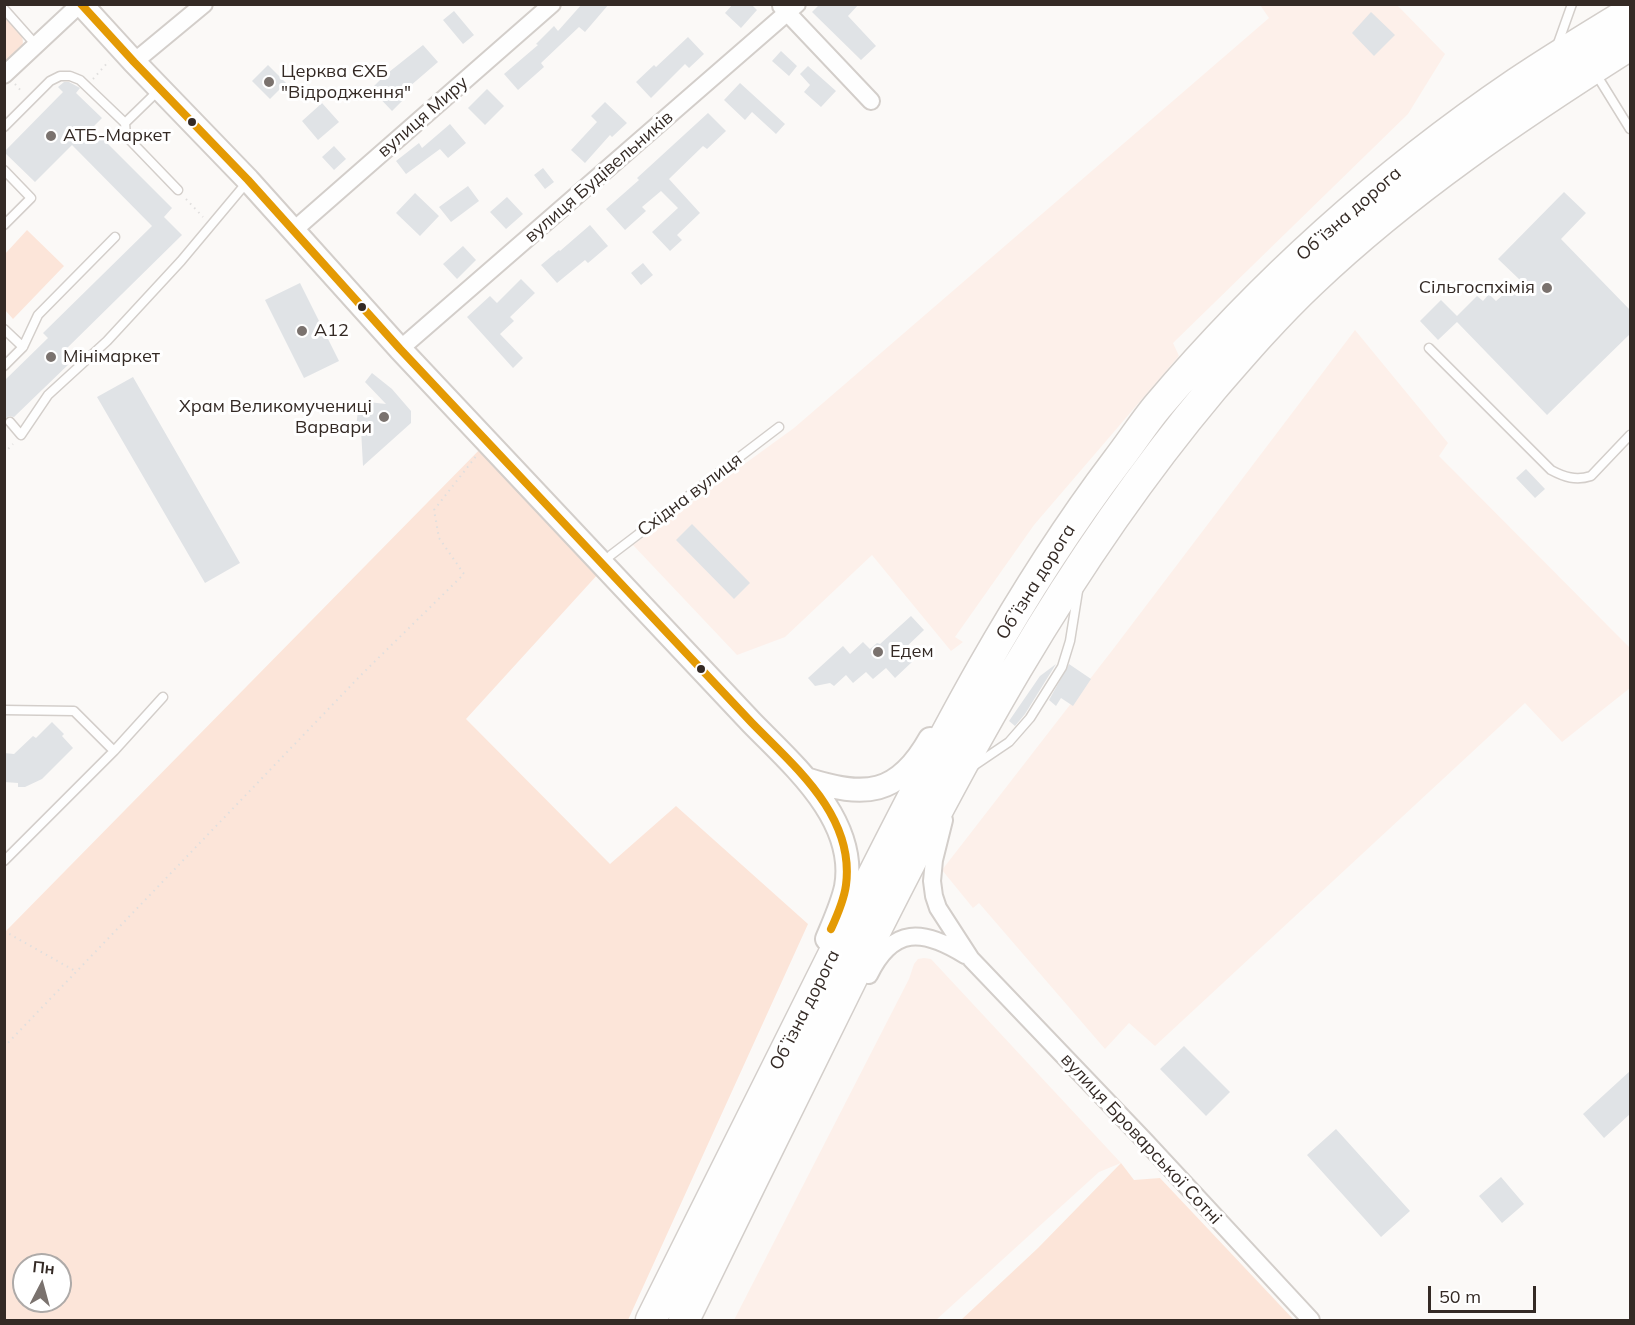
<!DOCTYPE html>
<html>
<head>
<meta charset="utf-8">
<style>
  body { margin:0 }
  #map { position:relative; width:1635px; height:1325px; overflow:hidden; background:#fbf9f7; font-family:Mulish,sans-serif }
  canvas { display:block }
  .frame { position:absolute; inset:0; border:6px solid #342a25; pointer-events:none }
  .north { position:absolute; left:12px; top:1253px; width:60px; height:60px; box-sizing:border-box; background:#fff; border:2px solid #aeaaa8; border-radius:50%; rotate:6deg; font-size:16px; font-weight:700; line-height:24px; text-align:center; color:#342a25 }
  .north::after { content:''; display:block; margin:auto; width:21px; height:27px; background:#7a726e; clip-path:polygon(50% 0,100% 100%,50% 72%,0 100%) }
  .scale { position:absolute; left:1428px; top:1286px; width:108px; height:27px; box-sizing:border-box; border:3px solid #342a25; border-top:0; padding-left:8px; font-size:18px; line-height:21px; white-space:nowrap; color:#342a25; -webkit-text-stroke:4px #fff; paint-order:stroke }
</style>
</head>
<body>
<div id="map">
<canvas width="1635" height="1325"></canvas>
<div class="frame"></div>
<div class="north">Пн</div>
<div class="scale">50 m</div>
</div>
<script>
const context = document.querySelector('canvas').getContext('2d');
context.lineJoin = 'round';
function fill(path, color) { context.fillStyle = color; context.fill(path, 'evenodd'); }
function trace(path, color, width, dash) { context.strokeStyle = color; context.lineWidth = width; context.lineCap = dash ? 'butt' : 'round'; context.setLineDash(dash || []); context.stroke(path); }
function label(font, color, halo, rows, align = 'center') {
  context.font = font + ' Mulish,sans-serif'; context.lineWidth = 6; context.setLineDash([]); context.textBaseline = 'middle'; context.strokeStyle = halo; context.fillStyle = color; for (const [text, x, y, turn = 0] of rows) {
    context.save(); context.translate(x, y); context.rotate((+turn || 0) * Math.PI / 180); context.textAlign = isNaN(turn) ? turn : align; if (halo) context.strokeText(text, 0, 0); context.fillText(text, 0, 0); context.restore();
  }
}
const built = new Path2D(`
  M1260 5H1397L1445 54 1408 114 1173 343 1179 356 1034 525 955 637 963 642 951 651 872 555 785 637 737 655 633 545 794 428 1269 18Z
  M1355 330 1448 443 1439 456 1630 648V688L1562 742 1525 703 1155 1046 1129 1023 1105 1049 979 903 973 908 942 870 1114 648Z
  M924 958 931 959 1121 1163 1099 1172 936 1320H734L909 979 914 964 918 959Z`);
const green = new Path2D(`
  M4 17C9 22 19 28 21 34 28 49 14 62 4 71Z
  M27 230 64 266 13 319 5 310V254Z
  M488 441 599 573 466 719 610 864 676 806 808 924 628 1320H5V932ZM24 1265H60V1301H24Z
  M1121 1163 1134 1180 1160 1178 1294 1320H961L1038 1248Z`);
const building = new Path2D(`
  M582 4H609L585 32 579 27 541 63 544 67 518 90 504 74 538 45 536 44 554 26 558 31Z
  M733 4H751L757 10 741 28 725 13Z
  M820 4H859L848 16 876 46 861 60 812 12Z
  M454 11 474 35 463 44 443 20Z
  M1371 12 1395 35 1374 56 1352 33Z
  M688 37 704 54 689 68 685 64 651 98 636 82 654 65 656 67Z
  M423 45 438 62 402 93 406 97 392 111 371 89 384 76Z
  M781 51 797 66 789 76 772 61Z
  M268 65 286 83 270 99 252 81Z
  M808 66 836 91 821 107 804 92 810 85 800 74Z
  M64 82H69L80 88 76 93 102 118 92 128 172 208 164 217 182 235 62 353 71 362 14 417 9 416 4 419V381L48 338 43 333 152 226 72 145 35 182 4 152 63 92 58 87Z
  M740 83 785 124 776 134 752 112 745 120 724 100Z
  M487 89 504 106 485 125 468 108Z
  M605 102 627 123 612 137 610 135 585 163 571 150 597 122 591 116Z
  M322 103 339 122 318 140 302 121Z
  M708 113 726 131 707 149 703 146 669 179 700 213 677 235 682 240 670 251 652 232 678 208 661 191 642 207 646 211 625 230 606 209 639 180 637 178Z
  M450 124 466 143 448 158 440 149 406 174 396 161 419 143 422 148Z
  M334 146 346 159 334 170 322 157Z
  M543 168 554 182 545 189 534 175Z
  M468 186 479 201 451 222 439 207Z
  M1564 192 1586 213 1561 239 1630 310V334L1547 415 1457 322 1438 340 1420 321 1441 300 1457 316 1477 296 1483 301 1489 294 1496 301 1520 280 1498 259Z
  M415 193 439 216 420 236 396 213Z
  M507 197 523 214 506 229 490 212Z
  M590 225 608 246 588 263 585 260 557 283 541 265 559 250 560 251Z
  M463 246 476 260 457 279 443 264Z
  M643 263 653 275 641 285 631 273Z
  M521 279 535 293 510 317 514 321 500 334 523 358 513 368 467 317 490 296 497 303Z
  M300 283 339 361 304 378 265 300Z
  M372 373 392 389 411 411V423L363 466 361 429 356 428 359 401 386 404 365 382Z
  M133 377 240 563 205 583 97 397Z
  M1526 469 1545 489 1535 498 1516 478Z
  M692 524 750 583 734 599 676 540Z
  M911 616 924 630 903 650 913 661 895 678 886 668 873 679 866 672 853 683 846 675 834 686 830 683 815 686 808 678 843 646 850 654 863 642 870 649 877 643 880 644Z
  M1056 664 1025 714 1015 726 1009 721 1040 676Z
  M1069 664 1091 679 1073 706 1061 698 1056 706 1049 700Z
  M52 722 64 734 62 736 73 748 42 779 25 787H18V783L4 782V753L14 754 33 736 36 738Z
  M1184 1046 1230 1092 1206 1116 1160 1069Z
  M1630 1071V1114L1604 1138 1583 1114Z
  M1336 1129 1410 1211 1381 1237 1307 1155Z
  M1501 1177 1524 1204 1502 1223 1479 1196Z`);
const path = new Path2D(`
  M93 79 109 61
  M15 84 23 93
  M186 199 203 217
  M4 453 13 444
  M4 931 77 972
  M4 1047 362 674 464 574 439 538 434 510 477 455`);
const lane = new Path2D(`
  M4 9 36 45
  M1557 46 1572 4
  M1596 74 1630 129
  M160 89 125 123 126 136 178 190
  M4 127 50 81 60 76H70L80 80 125 123
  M4 170 31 198 4 225
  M4 329 23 347 4 366
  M23 347 38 315 115 237
  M1429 348 1551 470C1564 477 1576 481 1591 476L1630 435
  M10 422 21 435 48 395 107 341 181 261 248 181
  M603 563 611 555 779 427
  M4 710 74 711 114 751
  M975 765 1009 742 1030 718 1062 667 1070 641 1078 591
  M4 861 114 751 163 697`);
const street = new Path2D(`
  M781 6 871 101
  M134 62 204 4
  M4 75 80 4
  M294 230 552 4
  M400 349 797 4
  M944 820 934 860 932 881 934 896 938 908 971 959 1145 1141 1311 1320
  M869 975C893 926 923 929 965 955`);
const secondary = new Path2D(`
  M81 4 134 62 248 180 400 349 752 723C793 765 858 820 846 887 842 905 834 922 827 939
  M806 779C865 798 898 796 930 739`);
const highway = new Path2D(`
  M651 1320C721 1178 792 1036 864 893 939 744 1016 594 1117 461 1131 443 1143 424 1157 407 1262 283 1383 174 1517 83 1554 58 1592 35 1630 12
  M684 1320C741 1203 798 1087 856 970 957 766 1065 564 1212 389 1244 352 1276 315 1311 282 1408 190 1518 116 1630 45`);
const bus1 = new Path2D(`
  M81 4 134 62 248 180 400 349 752 723C795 767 855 816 846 885 844 900 837 916 831 929`);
const markers = [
  [269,82,6,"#7a726e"],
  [192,122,5,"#342a25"],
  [51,136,6,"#7a726e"],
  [1547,288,6,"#7a726e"],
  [362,307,5,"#342a25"],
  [302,331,6,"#7a726e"],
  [51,357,6,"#7a726e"],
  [384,417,6,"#7a726e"],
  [878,652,6,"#7a726e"],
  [701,669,5,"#342a25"]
];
const poiNames = [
  ["Церква ЄХБ",281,72],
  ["\"Відродження\"",281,93],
  ["АТБ-Маркет",63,136],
  ["Сільгоспхімія",1535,288,"right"],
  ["А12",314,331],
  ["Мінімаркет",63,357],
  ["Храм Великомучениці",372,407,"right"],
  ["Варвари",372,428,"right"],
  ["Едем",890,652]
];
const streetNames = [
  ["вулиця Миру",423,117,-41],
  ["вулиця Будівельників",599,177,-41],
  ["Обʼїзна дорога",1349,214,-41],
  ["Східна вулиця",690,495,-37],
  ["Обʼїзна дорога",1036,582,-58],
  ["Обʼїзна дорога",805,1010,-63],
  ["вулиця Броварської Сотні",1141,1139,47]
];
fill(built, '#fdf0ea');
fill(green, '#fce5d9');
fill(building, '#e0e3e6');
trace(lane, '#d3ceca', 11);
trace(street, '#d3ceca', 20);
trace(secondary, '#d3ceca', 26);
trace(highway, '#d3ceca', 33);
trace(path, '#e0dfde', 2, [1.5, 4.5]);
trace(lane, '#fefefe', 8);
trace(street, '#fefefe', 16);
trace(secondary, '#fefefe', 22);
trace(highway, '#fefefe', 30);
trace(bus1, '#e49a04', 8);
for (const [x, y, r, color] of markers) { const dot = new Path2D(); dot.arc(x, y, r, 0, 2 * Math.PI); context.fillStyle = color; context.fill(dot); trace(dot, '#fff', 2); }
label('18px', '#342a25', '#fff', poiNames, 'left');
label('18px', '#342a25', '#fff', streetNames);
</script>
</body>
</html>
